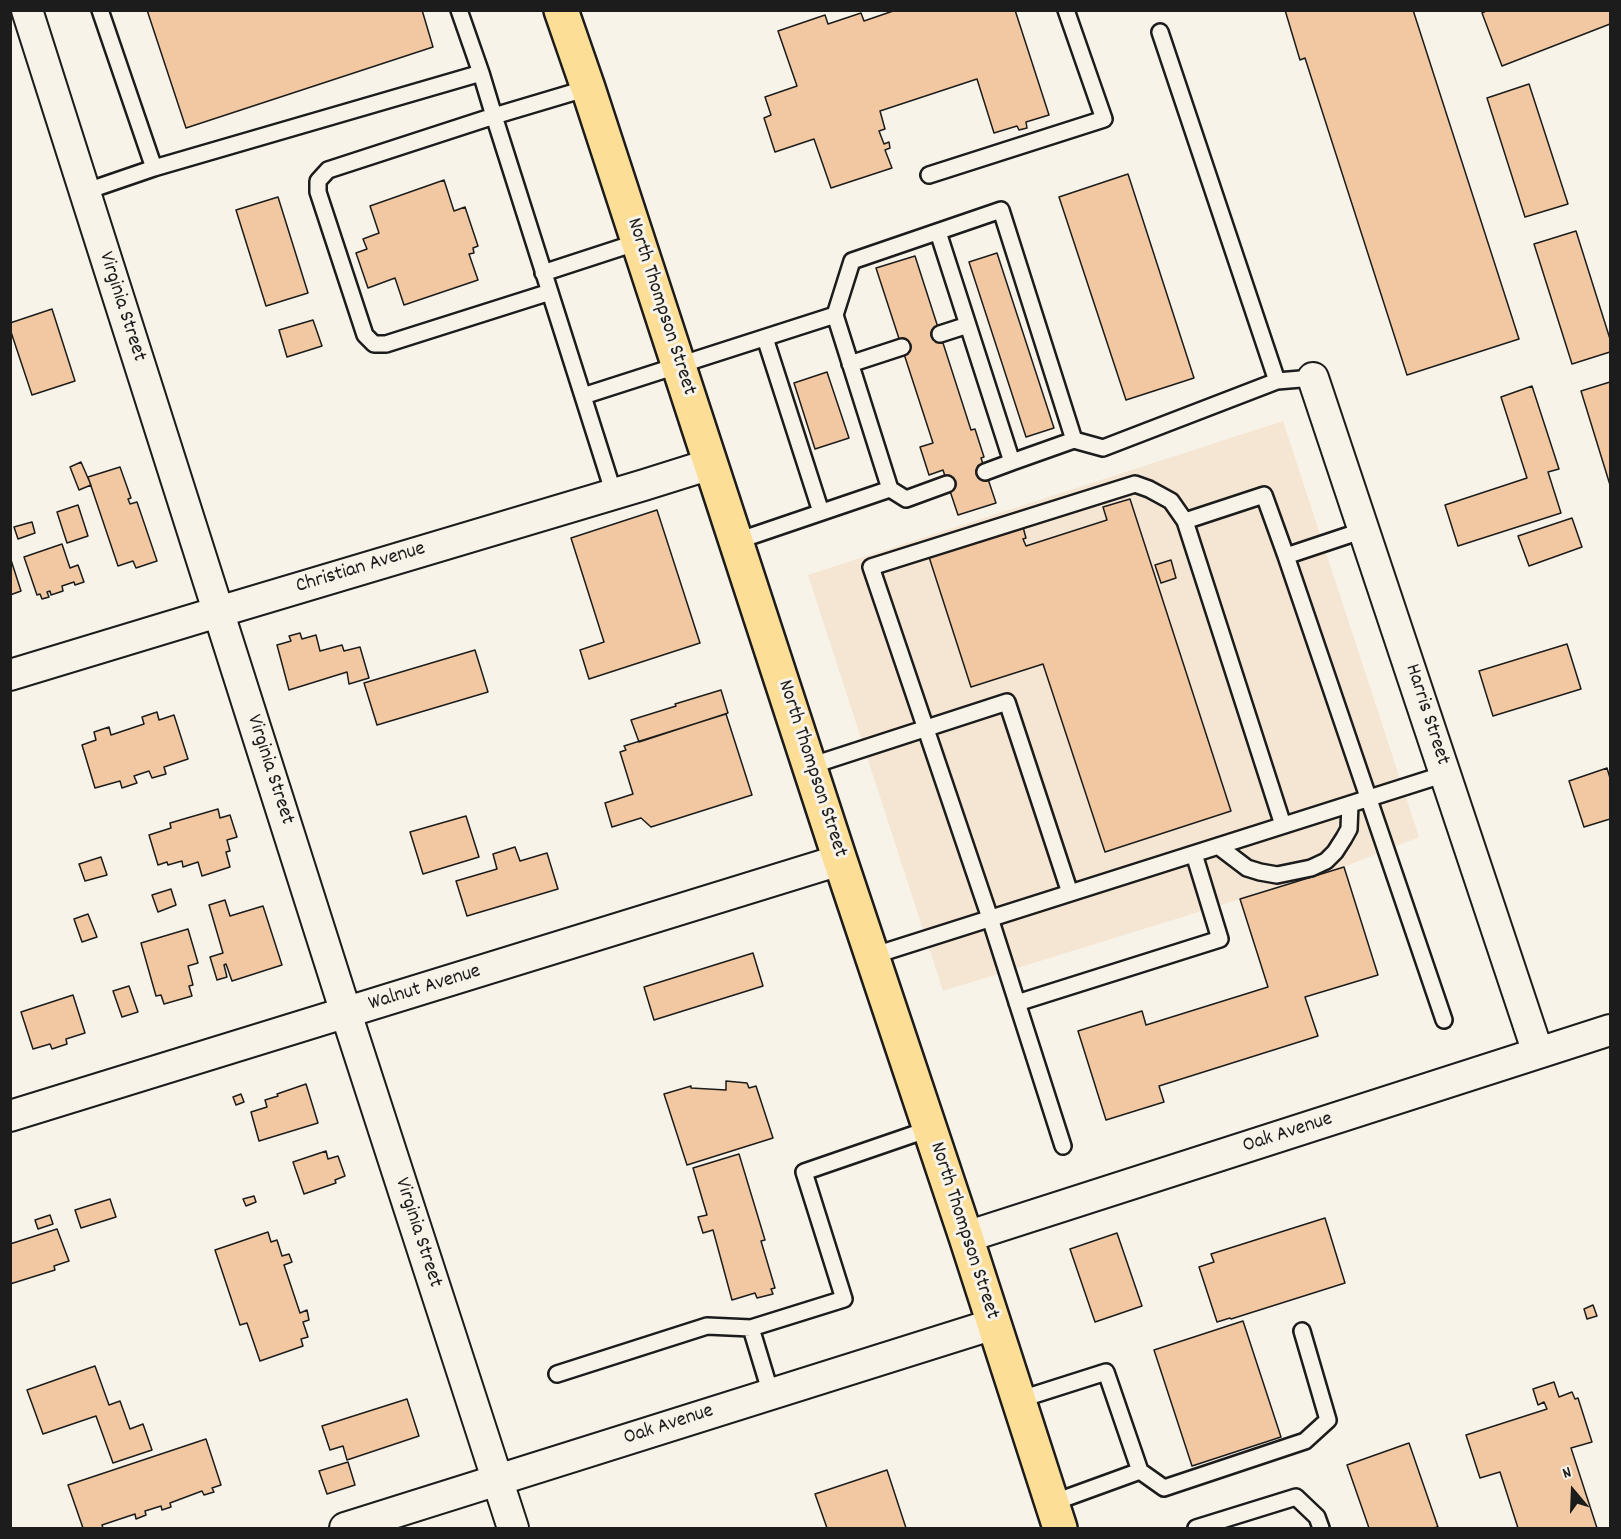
<!DOCTYPE html>
<html>
<head>
<meta charset="utf-8">
<style>
  body { margin:0 }
  #map { position:relative; width:1621px; height:1539px; overflow:hidden; background:#f7f3e8; font-family:Dekko,sans-serif }
  canvas { display:block }
  .frame { position:absolute; inset:0; border:12px solid #1c1c1c; pointer-events:none }
  .north { position:absolute; left:1543px; top:1461px; width:60px; height:60px; -webkit-text-stroke:4px #f7f3e8; paint-order:stroke; rotate:341deg; font-size:16px; font-weight:700; line-height:24px; text-align:center; color:#1c1c1c }
  .north::after { content:''; display:block; margin:auto; width:21px; height:27px; background:#1c1c1c; clip-path:polygon(50% 0,100% 100%,50% 72%,0 100%) }
</style>
</head>
<body>
<div id="map">
<canvas width="1621" height="1539"></canvas>
<div class="frame"></div>
<div class="north">N</div>
</div>
<script>
const context = document.querySelector('canvas').getContext('2d');
context.lineJoin = 'round';
function fill(path, color) { context.fillStyle = color; context.fill(path, 'evenodd'); }
function trace(path, color, width, dash) { context.strokeStyle = color; context.lineWidth = width; context.lineCap = dash ? 'butt' : 'round'; context.setLineDash(dash || []); context.stroke(path); }
function label(font, color, halo, rows, align = 'center') {
  context.font = font + ' Dekko,sans-serif'; context.lineWidth = 6; context.setLineDash([]); context.textBaseline = 'middle'; context.strokeStyle = halo; context.fillStyle = color; for (const [text, x, y, turn = 0] of rows) {
    context.save(); context.translate(x, y); context.rotate((+turn || 0) * Math.PI / 180); context.textAlign = isNaN(turn) ? turn : align; if (halo) context.strokeText(text, 0, 0); context.fillText(text, 0, 0); context.restore();
  }
}
const built = new Path2D(`
  M1283 421 1419 837 1344 867 943 991 808 575Z`);
const building = new Path2D(`
  M147 10H422L433 47 186 128Z
  M896 10H1015L1049 115 1026 122 1027 128 1019 130 1017 126 994 133 977 79 880 111 885 129 879 131 884 144 889 142 890 148 885 150 892 168 831 188 814 139 775 152 764 118 771 115 765 97 797 86 778 31 825 15 828 24 861 13 864 21Z
  M1285 10H1413L1519 339 1407 375 1305 58 1300 60Z
  M1488 10H1610V24L1502 66 1482 13Z
  M1529 84 1568 204 1525 217 1487 98Z
  M1128 174 1194 378 1126 400 1059 197Z
  M444 180 454 211 465 207 478 246 473 248 474 253 469 254 478 280 404 305 395 278 368 288 356 253 367 249 363 239 379 233 370 206Z
  M278 197 308 293 266 306 236 210Z
  M1576 231 1610 339V352L1572 364 1534 244Z
  M997 253 1054 428 1026 437 969 262Z
  M915 256 971 430 975 429 984 457 981 458 996 503 958 515 943 470 929 475 920 447 933 443 876 268Z
  M52 309 75 381 32 395 10 329V323Z
  M313 320 322 346 287 357 279 330Z
  M827 372 849 438 815 449 794 383Z
  M1610 382V485L1581 391Z
  M1532 386 1559 469 1548 472 1561 513 1458 546 1445 505 1527 478 1501 397Z
  M81 462 91 485 79 490 70 467Z
  M120 467 131 498 128 499 130 504 137 502 157 561 136 568 133 561 118 566 88 477Z
  M1130 499 1231 811 1105 852 1043 664 971 687 929 557 1023 527 1026 538 1023 539 1026 546 1107 520 1103 507Z
  M78 505 88 536 67 543 57 512Z
  M657 510 700 643 589 679 580 650 604 642 571 538Z
  M1572 518 1582 547 1529 566 1518 536Z
  M32 522 35 533 18 539 14 527Z
  M62 544 70 568 78 565 84 582 75 585 74 582 62 586 63 591 51 595 50 591 47 592 49 597 42 599 40 594 37 595 24 557Z
  M11 560 21 591 10 595V560Z
  M1171 560 1176 578 1161 583 1155 565Z
  M300 633 302 639 316 635 320 651 342 645 344 651 360 647 369 678 349 684 347 672 289 690 277 645 291 641 289 636Z
  M1567 644 1581 689 1493 716 1479 671Z
  M475 650 488 692 377 725 364 683Z
  M721 690 728 713 639 742 631 720 676 706 675 704Z
  M157 712 159 720 174 715 188 759 164 767 166 774 152 778 149 771 134 776 137 783 122 788 120 781 95 788 82 745 96 740 94 732 109 727 111 735 144 724 142 717Z
  M726 714 752 795 651 827 641 818 612 827 605 803 633 794 620 752 626 750 624 746Z
  M1607 768 1610 778V819L1584 827 1569 781Z
  M218 809 220 818 230 815 237 837 227 840 230 851 226 852 230 867 202 876 198 862 183 867 182 861 168 865 167 862 158 865 149 835 171 828 170 823Z
  M466 816 479 857 423 874 410 832Z
  M515 847 520 861 547 853 558 889 467 916 456 881 497 869 493 854Z
  M101 857 107 875 85 881 79 864Z
  M1344 867 1378 975 1305 997 1318 1036 1159 1086 1164 1102 1106 1120 1078 1031 1142 1011 1146 1025 1268 987 1240 899Z
  M171 889 176 905 158 912 152 895Z
  M225 900 230 916 263 906 282 965 232 981 226 964 224 965 227 977 217 980 210 957 223 953 209 905Z
  M88 914 97 937 82 942 74 919Z
  M188 929 198 963 188 966 193 985 189 986 192 996 164 1004 161 995 156 996 141 943Z
  M753 953 763 986 654 1020 644 987Z
  M129 986 138 1012 122 1017 113 991Z
  M73 995 85 1033 66 1039 67 1044 52 1049 50 1044 33 1049 21 1012Z
  M726 1081 747 1083 749 1088 756 1086 773 1138 687 1165 664 1094 691 1086V1088L726 1090Z
  M306 1084 318 1123 259 1141 251 1112 267 1107 265 1100 278 1096 277 1094Z
  M241 1094 244 1102 236 1105 233 1097Z
  M326 1151 328 1159 338 1156 345 1176 335 1180 336 1183 304 1194 293 1162Z
  M739 1154 765 1240 761 1241 775 1288 771 1289 773 1294 757 1298 755 1293 732 1300 713 1230 703 1233 698 1217 707 1215 693 1168Z
  M254 1196 256 1202 246 1206 243 1199Z
  M110 1199 116 1217 81 1228 75 1210Z
  M50 1215 53 1224 38 1229 35 1220Z
  M1325 1218 1345 1283 1231 1319 1230 1318 1217 1322 1199 1267 1214 1262 1211 1254Z
  M57 1229 69 1261 54 1266 55 1270 10 1284V1244Z
  M268 1232 271 1242 277 1240 282 1256 289 1254 292 1262 284 1265 300 1313 307 1310 309 1320 303 1322 308 1337 301 1339 303 1346 260 1361 247 1323 240 1325 215 1250Z
  M1117 1233 1142 1306 1095 1322 1070 1249Z
  M1593 1305 1597 1316 1587 1319 1584 1309Z
  M1243 1321 1281 1437 1192 1466 1154 1350Z
  M95 1366 109 1405 120 1401 130 1429 143 1424 152 1450 113 1463 96 1416 43 1434 27 1390Z
  M1554 1382 1559 1397 1572 1392 1575 1399 1578 1398 1592 1442 1571 1448 1597 1528H1518L1500 1472 1480 1478 1466 1435 1547 1409 1544 1402 1538 1405 1533 1389Z
  M407 1399 419 1436 347 1460 343 1446 330 1450 322 1426Z
  M206 1439 221 1485 212 1488 214 1492 204 1495 202 1491 170 1503 171 1507 162 1510 161 1506 145 1511 146 1515 136 1519 135 1514 102 1525 103 1528H83L68 1485Z
  M1409 1443 1438 1527 1433 1528H1369L1347 1465Z
  M348 1462 355 1485 327 1494 319 1471Z
  M887 1470 906 1528H827L815 1494Z`);
const lane = new Path2D(`
  M1160 32 1277 381
  M481 73 494 116 328 170 318 181V192L365 335 374 344H386L550 292
  M588 88 494 116 614 494
  M154 168 481 73 459 10
  M929 175 1104 119 1066 10
  M84 192 154 168 100 10
  M543 273 638 242
  M835 315 852 261 1001 210 1074 440 1012 462 938 232
  M940 334 968 325
  M765 338 821 512
  M850 364 902 347
  M583 396 835 315 890 489 737 541
  M1074 440 1103 448 1277 381 1313 378
  M985 472 1012 462
  M890 489 906 499 947 484
  M1185 521 1264 495 1286 556
  M1364 530 1286 556 1444 1020
  M810 766 1007 702 1070 893
  M1218 846 1247 868 1260 872 1277 875 1311 868 1326 861 1335 852 1344 838 1349 829 1350 804
  M872 956 1445 774
  M1017 1003 1220 939 1194 854
  M1063 1146 990 918 871 567 1135 484 1149 489 1171 501 1185 521 1283 825
  M557 1374 707 1326 751 1328
  M771 1394 751 1328 844 1299 804 1172 929 1129
  M1018 1400 1106 1372 1140 1471 1052 1503
  M1140 1471 1164 1488 1305 1441 1328 1420 1302 1331
  M1196 1528 1296 1497 1317 1517 1321 1528`);
const street = new Path2D(`
  M27 10 346 1013 513 1528
  M1313 378 1538 1053
  M10 675 218 612 644 485 711 464
  M10 1116 840 860
  M966 1237 1610 1030
  M345 1528 994 1324`);
const primary = new Path2D(`
  M561 10 588 88 840 860 966 1237 1060 1528`);
const streetNames = [
  ["Virginia Street",121,307,72],
  ["North Thompson Street",660,307,72],
  ["Christian Avenue",361,569,-17],
  ["Harris Street",1426,715,72],
  ["North Thompson Street",811,769,72],
  ["Virginia Street",269,770,72],
  ["Walnut Avenue",425,989,-17],
  ["Oak Avenue",1288,1134,-18],
  ["North Thompson Street",963,1231,72],
  ["Virginia Street",417,1233,72],
  ["Oak Avenue",669,1426,-18]
];
fill(built, '#f5e6d3');
fill(building, '#f1c8a1');
trace(building, '#1c1c1c', 1.5);
trace(lane, '#1c1c1c', 20);
trace(street, '#1c1c1c', 34);
trace(primary, '#1c1c1c', 38);
trace(lane, '#f7f3e8', 15);
trace(street, '#f7f3e8', 30);
trace(primary, '#fdde96', 33);
label('21px', '#1c1c1c', '#f7f3e8', streetNames);
</script>
</body>
</html>
